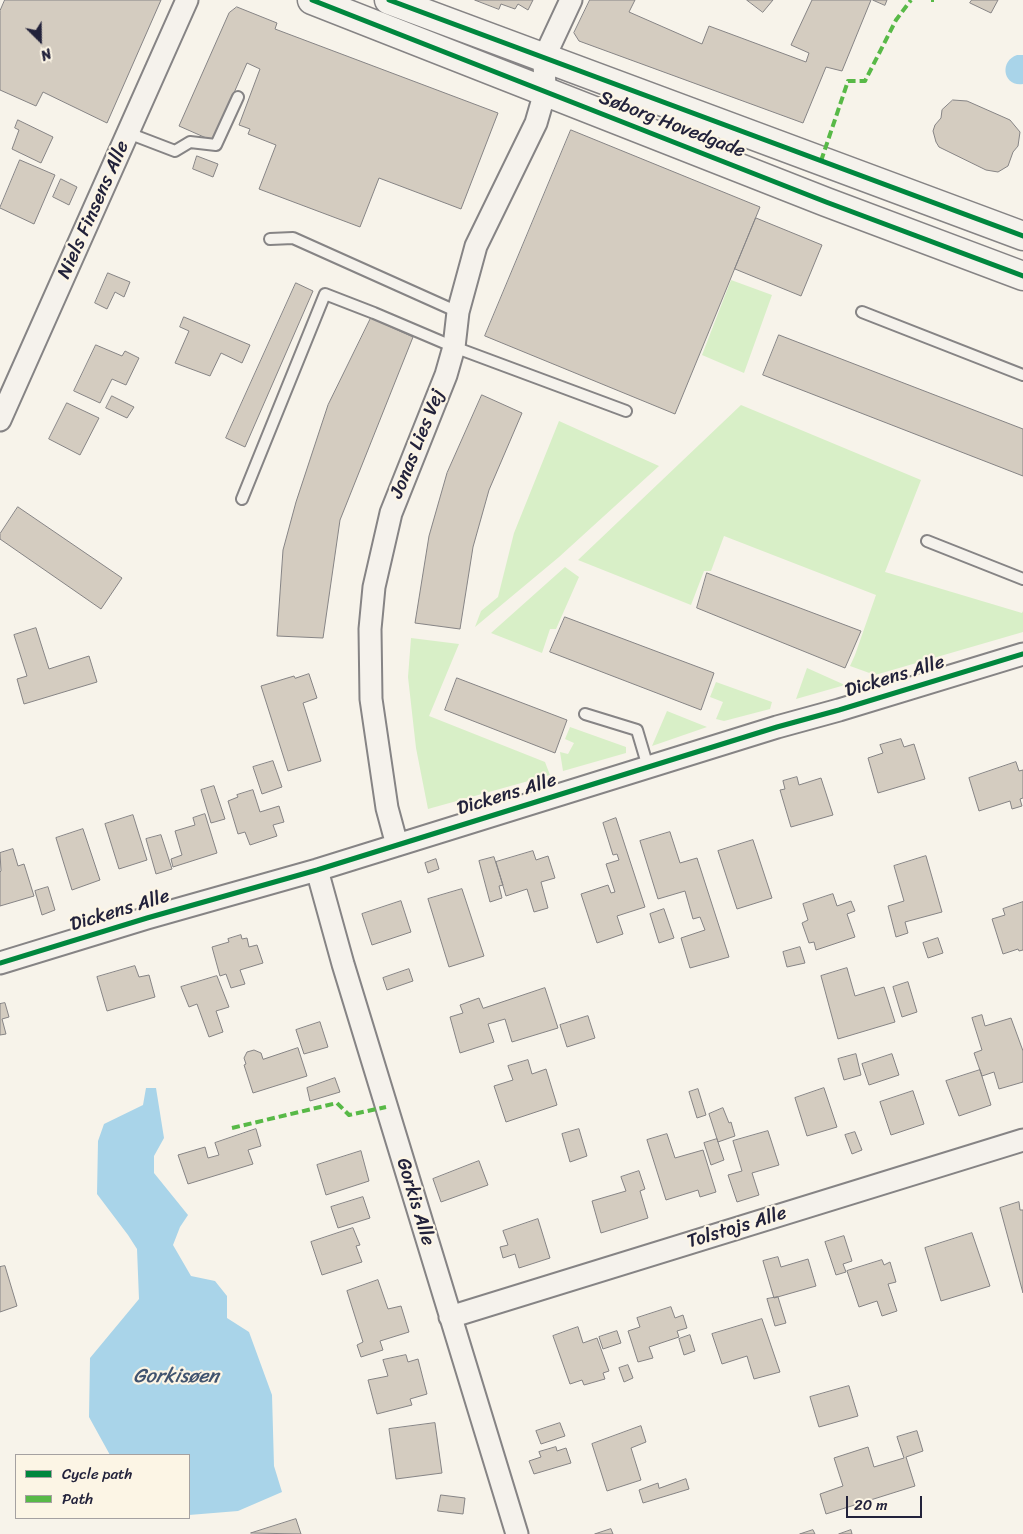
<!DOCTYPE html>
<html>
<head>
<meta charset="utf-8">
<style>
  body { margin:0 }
  #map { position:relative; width:1023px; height:1534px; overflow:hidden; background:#f7f3ea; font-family:Sriracha,sans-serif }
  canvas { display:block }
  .legend { position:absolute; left:15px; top:1454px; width:175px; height:65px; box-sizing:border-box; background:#fcf5e5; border:1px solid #a5a1a1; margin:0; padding:6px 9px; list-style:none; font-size:15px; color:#22223b }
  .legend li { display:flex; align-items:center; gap:10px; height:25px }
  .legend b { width:25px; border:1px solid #a5a1a1 }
  .north { position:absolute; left:15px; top:15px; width:50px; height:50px; -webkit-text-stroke:4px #fcf5e5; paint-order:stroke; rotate:157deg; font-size:14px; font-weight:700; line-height:20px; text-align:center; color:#22223b }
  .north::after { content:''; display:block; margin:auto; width:18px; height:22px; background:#22223b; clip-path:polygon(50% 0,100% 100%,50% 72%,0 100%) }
  .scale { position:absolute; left:846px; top:1496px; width:76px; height:22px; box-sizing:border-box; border:2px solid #22223b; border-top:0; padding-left:6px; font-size:15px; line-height:18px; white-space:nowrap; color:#22223b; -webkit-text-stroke:4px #fcf5e5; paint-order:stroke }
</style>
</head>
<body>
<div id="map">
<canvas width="1023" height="1534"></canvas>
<ul class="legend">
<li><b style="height:6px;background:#00873e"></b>Cycle path</li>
<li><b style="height:6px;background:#58b947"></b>Path</li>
</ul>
<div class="north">N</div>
<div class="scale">20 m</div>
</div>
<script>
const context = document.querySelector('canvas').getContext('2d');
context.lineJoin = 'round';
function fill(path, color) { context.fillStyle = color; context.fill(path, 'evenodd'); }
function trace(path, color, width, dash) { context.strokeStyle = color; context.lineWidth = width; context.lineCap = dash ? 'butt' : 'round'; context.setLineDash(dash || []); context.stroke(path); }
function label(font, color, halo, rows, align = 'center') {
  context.font = font + ' Sriracha,sans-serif'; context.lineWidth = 4.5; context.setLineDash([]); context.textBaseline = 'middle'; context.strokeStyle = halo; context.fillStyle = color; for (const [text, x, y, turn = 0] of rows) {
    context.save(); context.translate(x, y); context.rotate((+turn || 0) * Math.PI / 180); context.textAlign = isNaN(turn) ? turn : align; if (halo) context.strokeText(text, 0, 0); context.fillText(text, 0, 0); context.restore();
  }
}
const green = new Path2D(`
  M731 280 772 295 744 373 702 355Z
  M741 405 921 480 885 572 1022 613 1023 611V632L875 675 850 666 855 655 876 595 724 536 711 571H704L691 605 578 560Z
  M559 421 659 466 559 557 475 627 481 611 498 597 514 533Z
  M565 567 579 577 556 629H550L542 653 491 633Z
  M411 638 459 644 429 716 545 762 550 775 428 809 416 748 408 677Z
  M807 668 845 685 796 699Z
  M716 682 772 702 770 709 724 721 716 719 723 702 710 697Z
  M667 711 707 727 652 746Z
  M570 727 626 747V753L563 771 560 752 568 754 574 743 565 739Z`);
const water = new Path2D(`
  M1017 55H1023V84C1003 87 999 61 1017 55Z
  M146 1088H156L164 1138 154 1156V1173L188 1215 180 1227 173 1245 191 1276 215 1281 227 1296V1318L249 1332 272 1395 274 1466 282 1492 238 1511 189 1515V1455H110L89 1417 90 1358 139 1299 137 1249 128 1235 97 1194 98 1141 104 1124 143 1105Z`);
const building = new Path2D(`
  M5 0H161L107 123 43 92 36 106 0 90V11Z
  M475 0H533L528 10 518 4 515 9 501 4 499 9Z
  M590 0H635L629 12 702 44 709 26 806 62 809 53 791 45 812 0H871L842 71 826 67 803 123 579 41 574 33Z
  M747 0H773L763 12Z
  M873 0H887L885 5Z
  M972 0H998L991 13 970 3Z
  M237 7 277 23 275 29 498 113 461 209 379 178 360 227 259 189 276 145 248 134 250 129 239 125 260 69 247 63 213 141 179 126 229 13Z
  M953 100 967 101 1010 120 1020 132 1018 146 1013 152 1008 166 998 172 986 170 939 147 936 142 933 131 935 125 941 118 942 110Z
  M18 120 53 137 41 163 12 149 19 130 15 128Z
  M571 130 760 207 675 414 485 336Z
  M197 156 218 164 213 177 193 169Z
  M20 160 55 175 34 224 0 208Z
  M61 179 77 187 69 205 53 197Z
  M756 218 822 245 801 296 735 269Z
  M108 273 130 282 124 297 115 292 107 309 95 303Z
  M296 283 313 291 245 447 226 438Z
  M184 317 250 345 242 363 221 353 210 376 175 363 189 331 180 327Z
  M371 318 413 337 340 520 323 638 277 636 283 550 296 502 328 405Z
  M779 335 1023 429V476L763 375Z
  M96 345 122 356 125 351 139 358 126 385 112 379 100 403 74 391Z
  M482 395 522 413 489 490 473 547 460 629 415 623 429 536 447 473Z
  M112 396 134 407 127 418 106 408Z
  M67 403 99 418 80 455 49 439Z
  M18 507 122 578 101 609 0 539V534Z
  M707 573 861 631 845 668 697 608Z
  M565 617 714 673 701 710 550 652Z
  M36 628 49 669 89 656 97 682 24 704 17 679 27 676 14 635Z
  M309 674 317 698 303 703 321 761 288 771 261 686 294 676 295 678Z
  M457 678 567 720 555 753 445 710Z
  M901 739 904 747 914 744 925 779 878 793 868 758 883 753 880 745Z
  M273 761 282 787 262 794 253 767Z
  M1016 762 1019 771 1023 770V798L1020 799 1022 806 1012 809 1010 801 979 811 969 778Z
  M797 777 799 785 821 778 833 815 791 827 780 790 785 789 783 781Z
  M214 786 225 819 211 823 201 790Z
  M253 790 260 812 279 806 284 822 273 825 277 836 250 845 245 832 238 834 228 801 238 797 237 795Z
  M205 814 217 853 173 867 171 859 182 855 175 831 195 825 193 818Z
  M133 815 147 860 119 869 105 824Z
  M616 818 645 907 617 916 623 934 597 943 581 894 608 885 611 893 615 892 606 864 619 860 617 854 613 855 603 823Z
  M83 829 100 880 72 890 56 838Z
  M670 832 680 863 697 858 729 957 690 968 681 938 705 930 700 917 693 919 685 891 658 899 640 841Z
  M161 835 172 869 156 874 146 839Z
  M753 840 772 898 737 909 718 851Z
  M13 849 18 866 24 864 34 896 0 906V872L1 871 0 853Z
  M533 851 536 860 548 856 555 878 541 882 548 908 534 912 527 889 506 896 496 862Z
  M926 856 942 912 905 922 908 933 896 937 888 906 904 901 894 866Z
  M494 857 503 885 499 886 502 898 490 902 479 861Z
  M436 859 439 869 428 873 425 863Z
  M48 887 55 910 42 915 35 891Z
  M462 889 484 956 449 967 428 899Z
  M833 894 837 906 851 901 855 911 847 914 855 937 816 950 814 942 809 943 802 923 808 920 803 904Z
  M401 901 411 932 372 945 362 914Z
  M1023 902V950L1019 951 1018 949 1003 954 992 919 1005 915 1003 909Z
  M664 909 674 938 659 943 650 914Z
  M241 935 242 939 247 938 249 947 257 945 263 963 240 970 245 984 231 988 226 974 220 976 212 947 229 942 228 939Z
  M938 938 943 953 928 958 923 943Z
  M800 947 805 963 787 967 783 952Z
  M135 966 139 977 149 975 155 997 107 1011 97 977Z
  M847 968 855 996 884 987 895 1022 838 1039 821 976Z
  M409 969 413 981 387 990 383 978Z
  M217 976 229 1007 216 1011 223 1032 209 1037 197 1004 189 1007 181 987Z
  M908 982 917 1012 902 1017 893 987Z
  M545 988 558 1028 512 1042 505 1019 488 1024 494 1042 460 1053 450 1017 463 1013 460 1005 479 998 483 1008Z
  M5 1003 9 1017 2 1019 6 1034 0 1035V1004Z
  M982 1015 985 1026 1011 1018 1023 1051V1082L999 1089 994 1072 982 1076 974 1053 982 1050 972 1018Z
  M588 1016 595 1038 567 1047 560 1025Z
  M320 1022 328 1047 304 1054 296 1030Z
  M298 1048 307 1076 253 1093 244 1065 246 1064 244 1058 247 1052 254 1050 261 1053 263 1059Z
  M856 1054 861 1075 844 1080 838 1059Z
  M892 1054 899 1075 869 1085 862 1064Z
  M528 1060 532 1074 546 1069 557 1105 506 1122 494 1086 513 1080 508 1066Z
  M980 1070 991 1105 959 1116 946 1081Z
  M335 1078 340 1092 310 1101 307 1088Z
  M824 1088 837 1127 807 1136 795 1098Z
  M698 1089 706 1115 697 1118 689 1092Z
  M913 1091 924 1124 891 1135 880 1102Z
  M723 1108 729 1123 731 1122 735 1136 718 1142 709 1114Z
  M256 1129 261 1146 248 1150 253 1164 188 1184 178 1155 205 1147 208 1158 219 1155 215 1143Z
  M579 1129 587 1156 570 1162 562 1134Z
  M768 1131 779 1165 752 1173 759 1195 737 1202 728 1175 742 1171 733 1141Z
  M855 1132 862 1150 852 1154 845 1135Z
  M667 1134 675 1158 703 1150 716 1192 700 1197 698 1190 666 1200 647 1140Z
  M717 1139 724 1160 711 1165 704 1143Z
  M361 1151 369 1181 326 1195 317 1165Z
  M479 1161 488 1185 441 1202 433 1179Z
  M639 1171 645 1189 640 1191 648 1218 601 1233 592 1201 626 1191 621 1177Z
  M363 1197 370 1218 338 1228 331 1207Z
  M1019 1202 1020 1210H1023V1293L1000 1208Z
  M538 1219 550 1258 519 1268 515 1254 503 1258 500 1247 508 1245 503 1231Z
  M353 1228 360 1245 356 1246 362 1262 322 1275 311 1242Z
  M972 1233 990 1286 941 1301 925 1248Z
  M844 1236 852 1261 843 1264 846 1272 836 1275 825 1242Z
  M778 1257 781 1267 808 1259 816 1286 774 1298 763 1261Z
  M882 1260 884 1265 890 1262 896 1282 888 1284 897 1311 882 1316 877 1301 859 1307 847 1271Z
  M5 1266 17 1306 0 1312V1267Z
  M378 1280 388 1309 401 1306 409 1332 380 1341 383 1350 361 1357 357 1345 363 1342 347 1291Z
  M778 1297 786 1323 775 1326 767 1299Z
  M671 1307 675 1318 683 1315 687 1328 677 1331 679 1337 649 1347 653 1358 638 1362 628 1331 640 1327 637 1318Z
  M762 1319 780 1372 754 1379 747 1356 722 1364 712 1334Z
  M578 1327 583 1343 597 1338 609 1371 603 1373 605 1379 584 1385 582 1380 570 1384 553 1336Z
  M617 1331 621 1343 603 1349 599 1337Z
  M690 1335 695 1351 684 1355 679 1339Z
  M406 1355 408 1362 418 1359 427 1394 410 1399 412 1405 377 1414 368 1380 388 1376 383 1360Z
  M628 1365 633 1378 624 1382 619 1368Z
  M849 1386 858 1416 819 1427 810 1397Z
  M435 1423 442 1473 396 1479 389 1429Z
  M560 1423 565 1436 541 1444 536 1431Z
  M641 1426 646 1442 631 1448 641 1480 607 1491 592 1444Z
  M917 1431 923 1451 906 1457 915 1486 826 1514 820 1494 843 1486 834 1458 868 1447 874 1467 904 1458 897 1437Z
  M556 1447 557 1451 566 1448 571 1463 534 1474 529 1461 541 1457 539 1452Z
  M686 1479 689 1489 643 1503 639 1490 658 1483 659 1488Z
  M441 1495 465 1498 463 1514 438 1511Z
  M296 1519 301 1534 251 1533Z
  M611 1529 613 1534H595Z
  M813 1530 815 1534H800Z
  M851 1530 852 1534H839Z`);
const lane = new Path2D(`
  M128 133 175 151 190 142 216 145 238 97
  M270 239 293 238 458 312
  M862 312 1023 375
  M242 499 325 294 374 313 454 347 626 411
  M927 541 1023 579
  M585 714 637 730 648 767`);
const street = new Path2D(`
  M0 420 187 0
  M397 845 387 808 371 699 370 629 374 587 391 513 446 375 454 347 458 312 476 246 536 123 545 92 544 58 571 0
  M317 870 343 964 517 1534
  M0 963 147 918 317 870 777 727 839 710 1023 654
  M450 1317 1023 1140`);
const secondary = new Path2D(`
  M312 0 826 202 1023 276
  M389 0 1023 236`);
const quiet = new Path2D(`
  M931 0H934
  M821 161 848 81H865L896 20 911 0
  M232 1128 337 1103 349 1115 386 1107`);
const cycleway = new Path2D(`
  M312 0 826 202 1023 276
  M389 0 1023 236
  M0 963 147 918 317 870 777 727 839 710 1023 654`);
const streetNames = [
  ["Søborg Hovedgade",672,125,21],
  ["Niels Finsens Alle",94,210,-66],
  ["Jonas Lies Vej",418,444,-68],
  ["Dickens Alle",895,677,-17],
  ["Dickens Alle",507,795,-17],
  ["Dickens Alle",120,911,-17],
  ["Gorkis Alle",415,1202,73],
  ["Tolstojs Alle",737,1228,-17]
];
const waterNames = [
  ["Gorkisøen",176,1377]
];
fill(green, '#d8efc7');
fill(water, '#a9d4e9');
fill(building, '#d4ccc0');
trace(building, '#868485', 1);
trace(lane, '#868485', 14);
trace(street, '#868485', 25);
trace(secondary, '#868485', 31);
trace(lane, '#f5f2ec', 10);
trace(street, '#f5f2ec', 21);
trace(secondary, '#f5f2ec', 28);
trace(quiet, '#58b947', 4, [8, 4]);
trace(cycleway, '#00873e', 5);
label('19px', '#22223b', '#fcf5e5', streetNames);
label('italic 20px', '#40536f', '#fcf5e5', waterNames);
</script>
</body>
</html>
